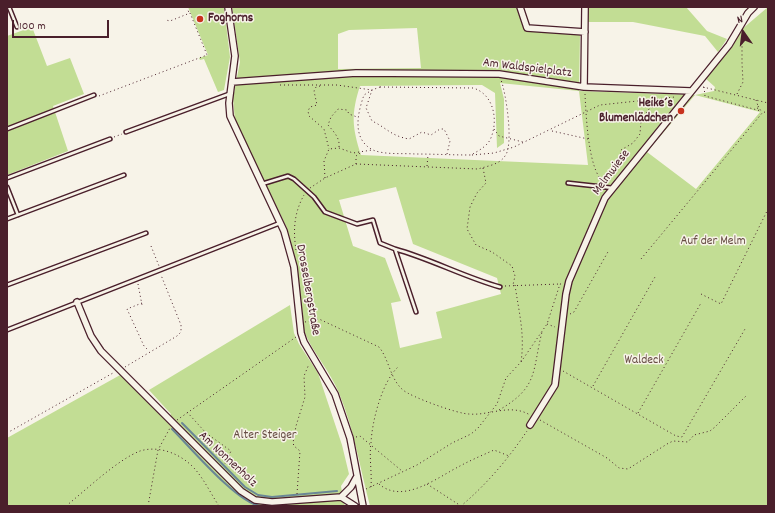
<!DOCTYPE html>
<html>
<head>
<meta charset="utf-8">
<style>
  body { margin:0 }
  #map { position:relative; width:775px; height:513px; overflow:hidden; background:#f7f3e8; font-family:Dekko,sans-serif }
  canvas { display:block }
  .frame { position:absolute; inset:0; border:8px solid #4a1f2b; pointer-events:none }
  .north { position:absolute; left:723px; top:12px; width:40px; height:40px; -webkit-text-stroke:3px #f7f3e8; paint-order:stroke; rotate:346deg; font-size:11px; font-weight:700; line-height:16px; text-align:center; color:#4a1f2b }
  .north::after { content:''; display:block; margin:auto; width:14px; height:18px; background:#4a1f2b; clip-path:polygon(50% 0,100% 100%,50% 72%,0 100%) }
  .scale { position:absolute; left:12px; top:20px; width:97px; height:18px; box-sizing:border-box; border:2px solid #4a1f2b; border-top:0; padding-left:5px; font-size:12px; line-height:14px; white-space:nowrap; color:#4a1f2b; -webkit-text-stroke:3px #f7f3e8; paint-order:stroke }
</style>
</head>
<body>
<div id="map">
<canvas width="775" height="513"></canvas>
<div class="frame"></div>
<div class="north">N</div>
<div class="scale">100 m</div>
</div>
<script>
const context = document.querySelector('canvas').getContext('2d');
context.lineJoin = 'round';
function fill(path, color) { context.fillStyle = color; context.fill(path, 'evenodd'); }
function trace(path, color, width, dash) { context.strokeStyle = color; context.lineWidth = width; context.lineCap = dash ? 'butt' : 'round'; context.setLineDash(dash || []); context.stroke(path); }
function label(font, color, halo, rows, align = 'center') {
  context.font = font + ' Dekko,sans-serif'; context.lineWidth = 3; context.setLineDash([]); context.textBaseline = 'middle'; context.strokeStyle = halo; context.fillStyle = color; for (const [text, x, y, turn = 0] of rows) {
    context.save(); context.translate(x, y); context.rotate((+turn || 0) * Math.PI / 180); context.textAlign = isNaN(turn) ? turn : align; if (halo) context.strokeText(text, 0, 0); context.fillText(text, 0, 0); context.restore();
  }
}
const green = new Path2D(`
  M188 7H224L230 57 224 90 218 92 204 59 200 60 199 58 208 55Z
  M232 7H518L525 31 580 35 579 91 695 95 714 91 715 87 705 78 733 46 735 38 741 30 768 7V506H370C360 468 354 429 339 393 330 371 313 353 304 331L295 260 287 228 235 121 233 98 240 62ZM417 28 421 68 338 69V34L349 30ZM500 83 579 91 588 165 361 155C352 127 351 114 360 86L482 85 495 93 497 148 504 143V99ZM695 95 760 112 696 189 647 152ZM396 187 413 244 497 278 501 294 436 312 442 338 400 348 391 303 401 301 385 258 353 246 339 200Z
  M587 7H686L707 31 727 39 718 52 705 36 633 22H588Z
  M32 27 47 66 70 58 84 94 53 106 68 151 7 175V36Z
  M290 305 294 333 299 344 318 373 342 445 349 474 341 486 344 504 347 506H7V438L122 374 166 421 171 414 149 390Z`);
const stream = new Path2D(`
  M182 423 245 487 258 495 272 497 337 491
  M172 429C191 448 236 502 260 506`);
const path = new Path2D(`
  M187 7 189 13
  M734 7H740
  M280 85H337L372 90 366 108 372 121C387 128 391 136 409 139L422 132 431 135 440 129H444L450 141 447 154
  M320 86 316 87 314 91 317 105 310 107 308 111 309 116 324 129 329 149
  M380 87 473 88C494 94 499 121 490 140 486 147 478 151 471 155 452 155 434 154 415 154 402 153 385 155 373 150 351 139 358 112 364 95L372 90Z
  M703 87 768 103
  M704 87 705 96 761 111
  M585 94C586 113 588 172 604 182
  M737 94 743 82 742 63V36
  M99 96 207 55 190 13 170 21 166 20
  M756 100 758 106 757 111
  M758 106 761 111
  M764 112 768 113
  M494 129 499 136 523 142
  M552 131 588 139
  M114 137 122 134
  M339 147C340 138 334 132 328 125L331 117 338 109 347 110 349 114 357 117
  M472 155 494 153 514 147 600 105 675 97
  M356 164V156L363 151
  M427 166 428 155
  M483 168 486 183 477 193 470 207 467 229 476 245 492 252 512 266 515 276 513 285
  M325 178 324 161 329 149 339 148 353 153 372 150
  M606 182 620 159 621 150 633 143 640 134 641 121 649 109 655 106V101
  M310 188 325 178 356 164 478 169C487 166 499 165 505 156 514 145 506 93 501 80
  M151 246 159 266
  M296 250C293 230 294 213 304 195
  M641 259 763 112
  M138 284 142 305
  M515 285C519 313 525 334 521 362
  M505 286 560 284
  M701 294 721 304 768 209
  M142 303 127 309 144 346 149 351
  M570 314 574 312 609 250
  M305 322 319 319 379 347C389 359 390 379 403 390 411 397 458 414 469 414 489 416 510 403 530 415
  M547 324 555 327
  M767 341 768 340
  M125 367 177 336 181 332V325L161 275
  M563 371 676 436 682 437 745 329
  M593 386 655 277
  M499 410C539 387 532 371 542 332
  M187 412 206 433 231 451 224 466
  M638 413 701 303
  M177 420 296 337
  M540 420 607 458 619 468 628 469 667 444 673 441 688 442 694 435 710 431 715 427 747 395
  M7 433 113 373
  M356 437 360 436 402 471
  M379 484C403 505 438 477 460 466 471 460 483 455 494 450L509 456
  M427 484 461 506C487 484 508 459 527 431
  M371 487C372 472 369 457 371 443 372 421 382 382 398 367
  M366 489 417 465 452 443 471 434 478 428 497 404 506 378 521 362 547 324 560 284H562
  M297 494 300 451 294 446 293 443 296 426 305 397 304 376 309 364
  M66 506C86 490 117 460 140 451 159 445 181 454 194 468 204 479 211 494 219 506
  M148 506 158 450 170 428`);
const service = new Path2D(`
  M9 7 17 27
  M7 129 94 95
  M126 132 229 94
  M7 178 110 139
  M568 183 613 188
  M262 184 288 176 294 179 314 197 325 212 357 224 373 220 380 243 395 249 416 312
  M7 187 18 215
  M7 219 124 175
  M395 249C431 259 464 277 500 287
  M7 285 146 233
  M7 330 280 223`);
const minor = new Path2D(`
  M228 7 235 56 229 103 230 116 284 231 294 267 301 333 304 342 335 394 350 438 363 506
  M520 7 527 28 585 32
  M232 82 356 73 499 74 584 87 691 91
  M584 87 585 7
  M77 302 91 336 101 351 241 491 255 500 272 502 341 497 355 506
  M530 425 555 385 566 294 569 281 605 198 729 45 748 13 754 7
  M341 497 351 487 356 478`);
const markers = [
  [200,19,4,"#c8321e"],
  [681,111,4,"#c8321e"]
];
const poiNames = [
  ["Foghorns",208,19],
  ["Heike´s",673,104,"right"],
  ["Blumenlädchen",673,119,"right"]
];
const streetNames = [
  ["Am Waldspielplatz",527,69,7],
  ["Melmwiese",612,173,-53],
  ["Drosselbergstraße",307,290,80],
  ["Am Nonnenholz",227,460,43]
];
const parkNames = [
  ["Auf der Melm",713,242],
  ["Waldeck",644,361],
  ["Alter Steiger",265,436]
];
fill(green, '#c2dd94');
trace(stream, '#6a8796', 2);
trace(service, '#4a1f2b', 5.5);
trace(minor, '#4a1f2b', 8);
trace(path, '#4a1f2b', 1, [1, 3]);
trace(service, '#f7f3e8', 2.5);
trace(minor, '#f7f3e8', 5.5);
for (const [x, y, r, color] of markers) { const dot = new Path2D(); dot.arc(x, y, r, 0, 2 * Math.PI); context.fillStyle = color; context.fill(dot); trace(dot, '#f7f3e8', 1.5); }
label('bold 13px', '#4a1f2b', '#f7f3e8', poiNames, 'left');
label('13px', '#4a1f2b', '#f7f3e8', streetNames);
label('13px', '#684e45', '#f7f3e8', parkNames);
</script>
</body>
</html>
